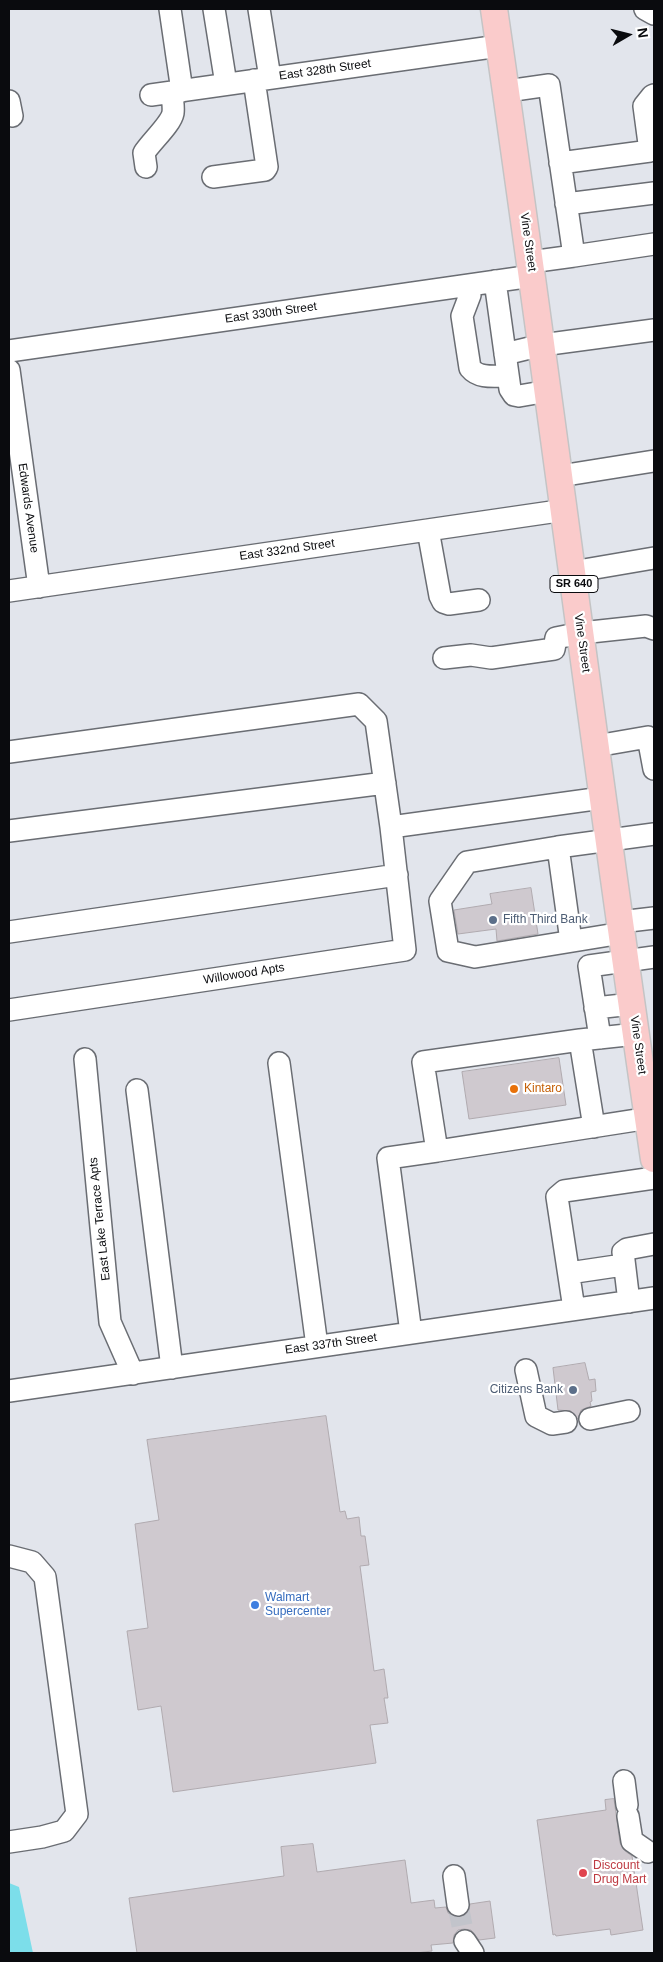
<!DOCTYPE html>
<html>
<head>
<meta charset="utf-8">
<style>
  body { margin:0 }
  #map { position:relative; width:663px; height:1962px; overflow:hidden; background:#e2e5ec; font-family:Helvetica,sans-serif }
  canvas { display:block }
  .frame { position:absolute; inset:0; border:10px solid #0a0b0e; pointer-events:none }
  .north { position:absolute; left:603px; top:10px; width:50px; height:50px; -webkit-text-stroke:4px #fff; paint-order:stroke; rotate:82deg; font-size:14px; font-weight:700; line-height:20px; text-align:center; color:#0a0b0e }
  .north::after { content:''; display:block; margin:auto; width:18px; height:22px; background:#0a0b0e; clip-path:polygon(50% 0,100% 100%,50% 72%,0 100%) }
</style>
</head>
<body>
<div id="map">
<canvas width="663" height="1962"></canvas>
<div class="frame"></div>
<div class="north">N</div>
</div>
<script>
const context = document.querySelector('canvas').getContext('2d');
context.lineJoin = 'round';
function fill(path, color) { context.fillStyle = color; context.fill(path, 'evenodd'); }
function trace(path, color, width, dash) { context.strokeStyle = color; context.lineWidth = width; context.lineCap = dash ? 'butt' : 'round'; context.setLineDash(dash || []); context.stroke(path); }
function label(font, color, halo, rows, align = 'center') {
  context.font = font + ' Helvetica,sans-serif'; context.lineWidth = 4.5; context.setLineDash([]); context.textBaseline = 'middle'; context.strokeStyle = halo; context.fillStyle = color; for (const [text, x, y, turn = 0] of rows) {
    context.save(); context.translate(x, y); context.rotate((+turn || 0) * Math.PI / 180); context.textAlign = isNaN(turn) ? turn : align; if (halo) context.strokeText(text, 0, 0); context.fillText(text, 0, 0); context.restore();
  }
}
const water = new Path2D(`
  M9 1883 19 1887 33 1953H9Z`);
const building = new Path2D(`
  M531 888 538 934 497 941 496 929 458 934 454 910 492 904 490 894Z
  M559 1058 566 1105 469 1119 462 1072Z
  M585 1363 589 1380 595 1379 596 1391 591 1392 592 1401 590 1402 591 1406 581 1410 578 1419 571 1411 558 1410 553 1368Z
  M326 1416 340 1512 345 1511 347 1519 359 1517 361 1536H365L369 1565 360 1566 367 1618 374 1671 384 1669 388 1698H384L388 1723 370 1725 376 1763 173 1792 161 1706 138 1710 127 1631 148 1628 135 1524 159 1520 147 1440Z
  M614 1799 620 1843 625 1851 632 1856 643 1930 611 1935 610 1929 556 1936 555 1934 553 1935 537 1820 606 1810 605 1800Z
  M313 1844 317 1872 405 1860 411 1903 434 1900 435 1908 446 1907 448 1913 453 1916 459 1917 466 1915 469 1910 470 1904 490 1901 495 1938 479 1940 471 1930 464 1929 458 1930 454 1935 453 1943 431 1945 432 1951 416 1953H137L129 1898 284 1876 281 1847Z`);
const minorTunnel = new Path2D(`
  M458 1905 465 1941`);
const minor = new Path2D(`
  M170 9 182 91
  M214 9 226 84
  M259 9 270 78
  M645 9 654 14
  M507 91 549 85 574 256 530 262
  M151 95 499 46
  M9 101 12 116
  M560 163 650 151 644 106 652 96 654 95
  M146 167 144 153C151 142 171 124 173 113 174 106 172 99 172 92
  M213 177 265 170 267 167 254 80
  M566 204 654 193
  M574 256 654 244
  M495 281 510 389 514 395 519 396 548 391
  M470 285V295L462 316 470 368C479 379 495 376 508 376
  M9 351 532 276
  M505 354 542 345 654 330
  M9 370 39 587
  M560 476 654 461
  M428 530 440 596 443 602 449 604 479 600
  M572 572 654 558
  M9 591 565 510
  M444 658 471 655 491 658 554 649 556 638 581 633 646 626 654 629
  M596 746 648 737 654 769
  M9 752 359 704 376 721 391 827 405 950 9 1010
  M391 827 602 798
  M9 831 385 783
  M558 847 571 941
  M620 922 654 918
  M9 932 397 875
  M622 933 475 957 448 951 440 901 467 862 558 847 654 834
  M595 1008 632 1004
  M636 1034 580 1040 423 1062 437 1151 649 1118
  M600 1038 589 966 654 957
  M580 1040 594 1127
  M85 1059 110 1322 133 1374
  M279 1063 317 1346
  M137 1090 172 1368
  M569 1273 623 1265
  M629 1302 623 1252 627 1249 654 1244
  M574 1309 557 1197 564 1191 654 1178
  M411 1333 388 1158 437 1151
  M526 1370 536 1416 552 1424 566 1422
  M9 1391 654 1298
  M590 1419 629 1411
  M9 1556 32 1562 45 1577 77 1814 64 1831 42 1837 9 1842
  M624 1781 627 1805
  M628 1816 632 1841 648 1852
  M454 1876 458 1905
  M465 1941 473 1953`);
const major = new Path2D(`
  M494 9C550 392 597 776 654 1159`);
const markers = [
  [493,920,5,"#5c6f8a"],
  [514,1089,5,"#e8710a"],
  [573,1390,5,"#5c6f8a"],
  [255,1605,5,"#3f7fe0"],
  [583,1873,5,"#e0444e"]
];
const shields = [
  [574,584,48]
];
const shieldNames = [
  ["SR 640",574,584]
];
const streetNames = [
  ["East 328th Street",325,70,-8],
  ["Vine Street",528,242,82],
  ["East 330th Street",271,313,-8],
  ["Edwards Avenue",28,508,82],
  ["East 332nd Street",287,550,-8],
  ["Vine Street",582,643,82],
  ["Willowood Apts",244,974,-9],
  ["Vine Street",638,1045,82],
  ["East Lake Terrace Apts",100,1219,-96],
  ["East 337th Street",331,1344,-8]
];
const serviceNames = [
  ["Fifth Third Bank",503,920],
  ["Citizens Bank",563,1390,"right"]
];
const foodNames = [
  ["Kintaro",524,1089]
];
const shopNames = [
  ["Walmart",265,1598],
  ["Supercenter",265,1612]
];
const healthNames = [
  ["Discount",593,1866],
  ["Drug Mart",593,1880]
];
fill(water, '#7cdeea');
fill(building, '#cfc9cf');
trace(building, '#b0aaaf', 1);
trace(minorTunnel, '#c2c4cb', 21, [21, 11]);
trace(minor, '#6a6d73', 24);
trace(major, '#c4c4c5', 29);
trace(minor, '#fff', 21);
trace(major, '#facbcb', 26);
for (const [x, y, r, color] of markers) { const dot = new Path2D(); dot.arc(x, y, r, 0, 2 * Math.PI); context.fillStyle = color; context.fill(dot); trace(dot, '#fff', 2); }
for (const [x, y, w] of shields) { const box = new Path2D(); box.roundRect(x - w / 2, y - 8.5, w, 17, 4); context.fillStyle = '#fff'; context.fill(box); trace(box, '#0a0b0e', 1); }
label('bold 11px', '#0a0b0e', null, shieldNames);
label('12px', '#0a0b0e', '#fff', streetNames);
label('12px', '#4e5e75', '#fff', serviceNames, 'left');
label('12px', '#c56008', '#fff', foodNames, 'left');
label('12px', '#366cbe', '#fff', shopNames, 'left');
label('12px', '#be3a42', '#fff', healthNames, 'left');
</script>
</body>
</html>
